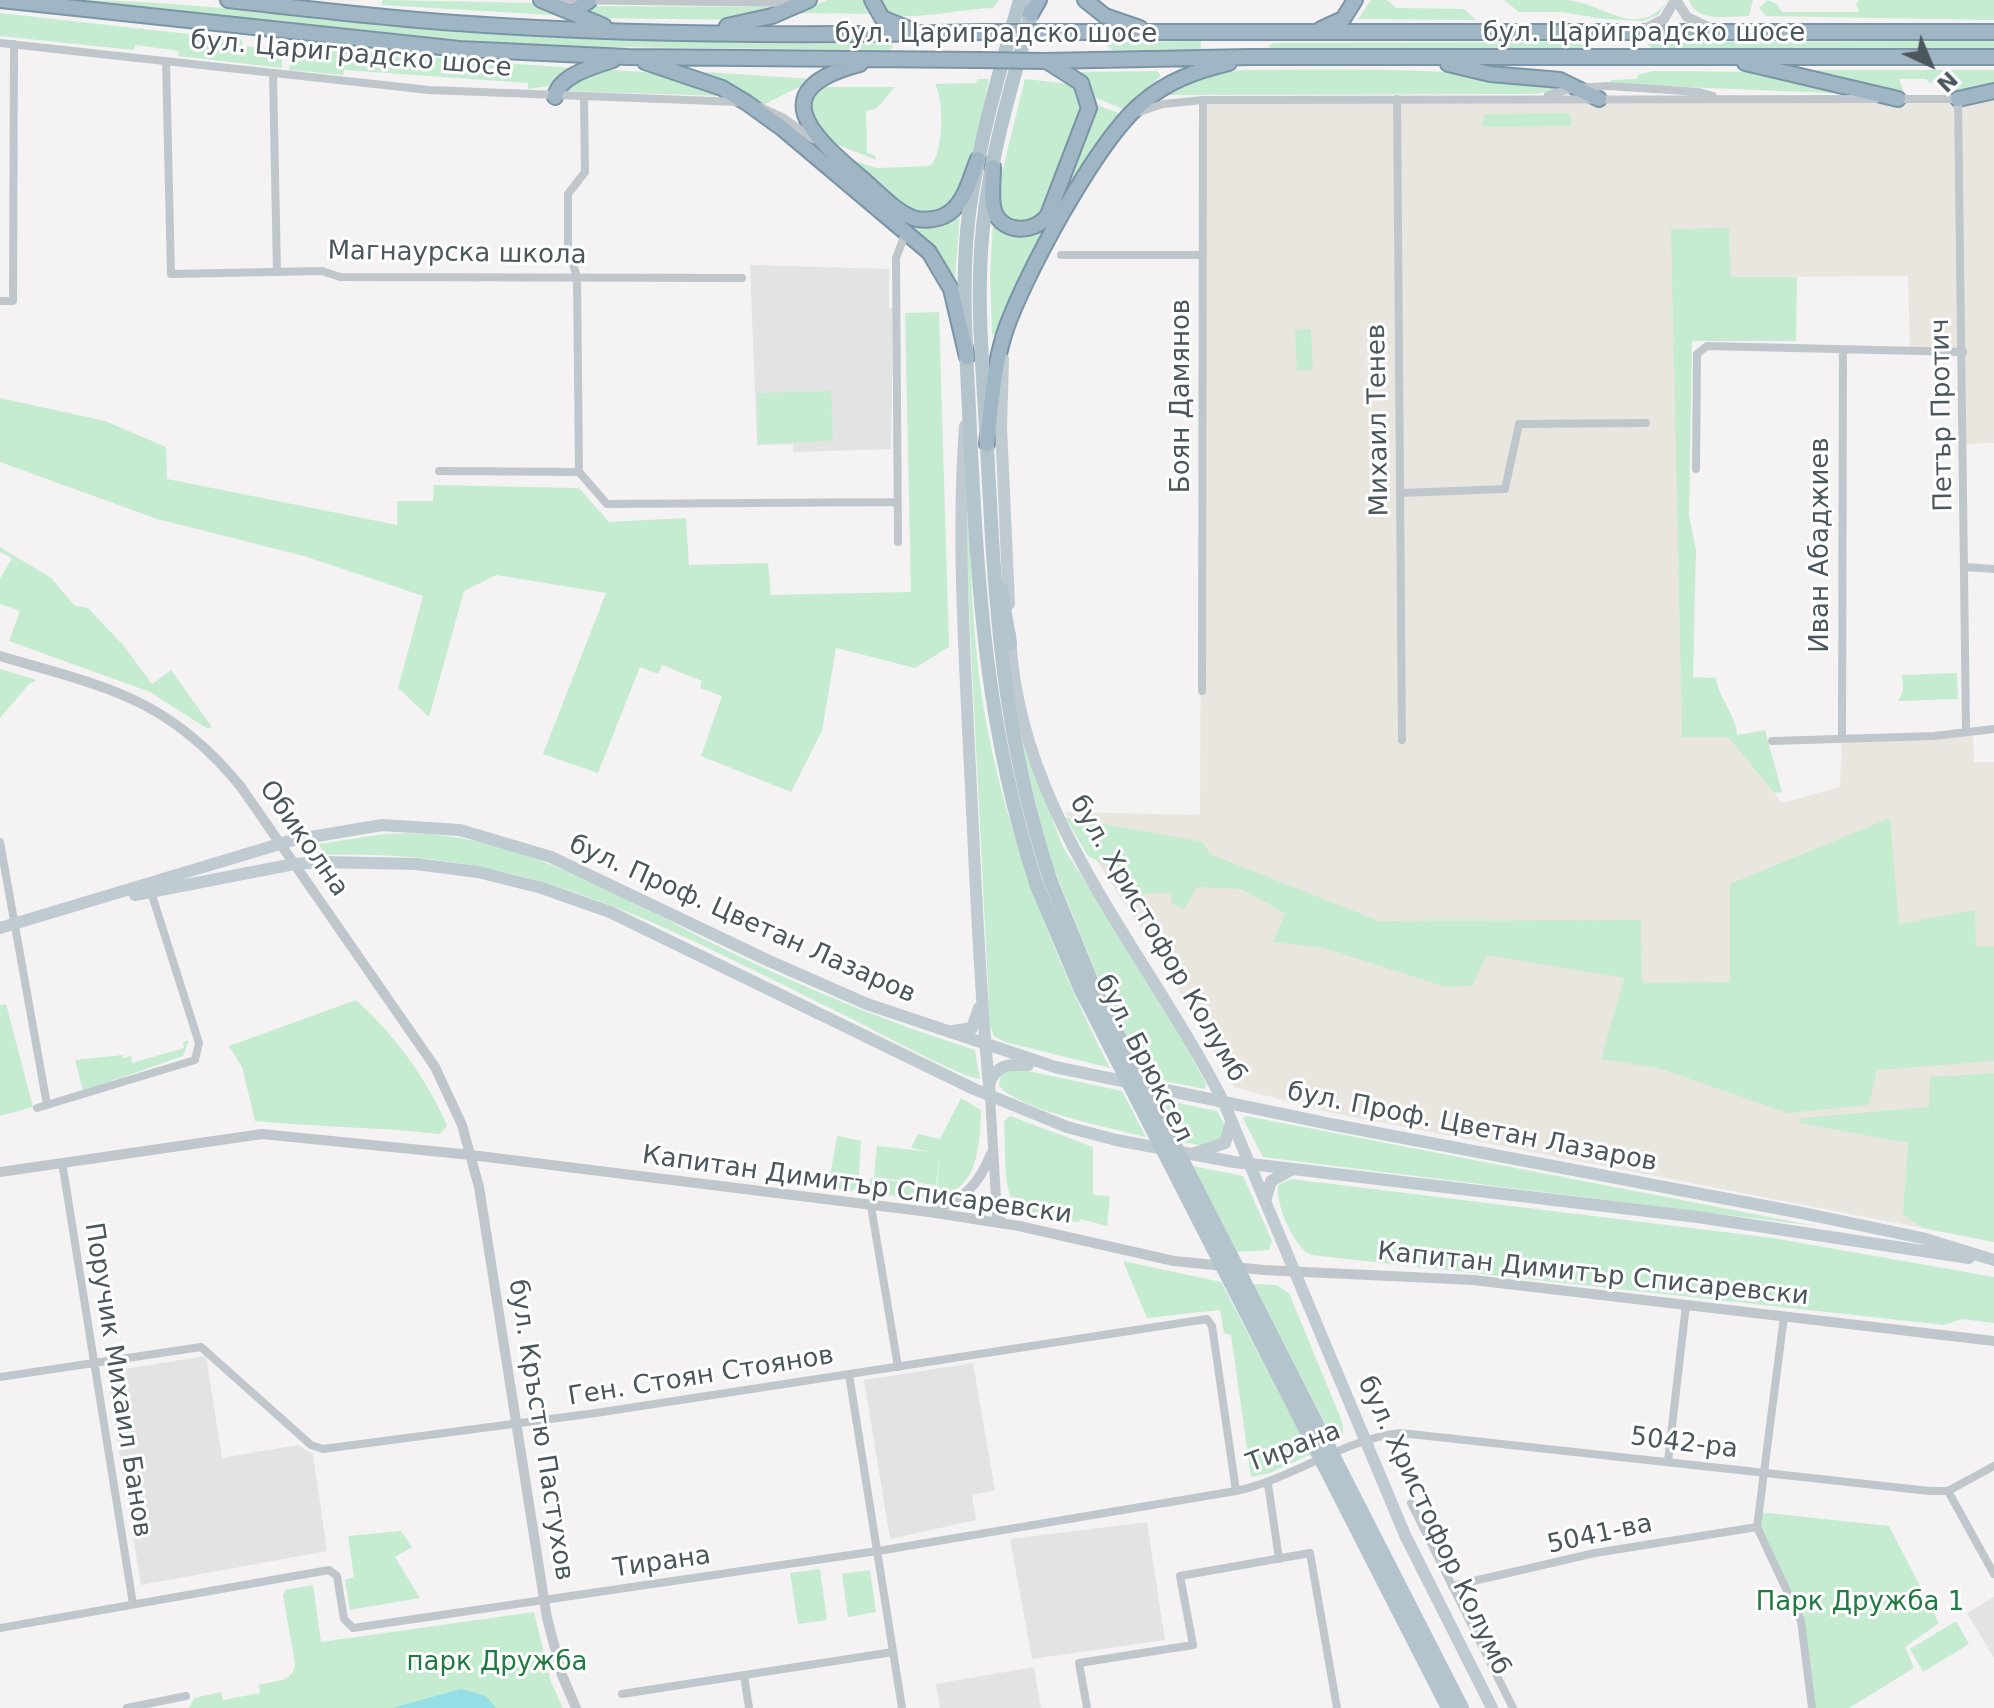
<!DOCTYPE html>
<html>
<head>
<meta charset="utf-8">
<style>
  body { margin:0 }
  #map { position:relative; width:1994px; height:1708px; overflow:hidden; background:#f4f2f2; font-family:"DejaVu Sans",sans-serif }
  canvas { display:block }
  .north { position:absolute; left:1890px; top:24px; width:80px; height:80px; -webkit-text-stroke:6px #fff; paint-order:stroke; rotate:136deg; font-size:22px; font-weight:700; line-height:32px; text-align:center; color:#4b575d }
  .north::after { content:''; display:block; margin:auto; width:28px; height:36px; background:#4b575d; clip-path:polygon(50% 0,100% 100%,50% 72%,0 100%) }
</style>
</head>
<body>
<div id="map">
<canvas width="1994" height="1708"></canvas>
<div class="north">N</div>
</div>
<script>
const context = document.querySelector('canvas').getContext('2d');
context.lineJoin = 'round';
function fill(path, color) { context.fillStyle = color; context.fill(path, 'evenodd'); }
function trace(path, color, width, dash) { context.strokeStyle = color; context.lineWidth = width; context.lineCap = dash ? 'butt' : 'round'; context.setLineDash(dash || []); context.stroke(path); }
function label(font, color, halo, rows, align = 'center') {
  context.font = font + ' "DejaVu Sans",sans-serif'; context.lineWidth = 6; context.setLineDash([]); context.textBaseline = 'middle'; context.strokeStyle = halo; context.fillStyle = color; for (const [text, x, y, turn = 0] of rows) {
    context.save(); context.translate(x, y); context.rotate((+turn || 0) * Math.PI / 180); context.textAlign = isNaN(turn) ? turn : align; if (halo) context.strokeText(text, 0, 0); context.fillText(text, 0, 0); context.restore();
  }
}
const commercial = new Path2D(`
  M1994 98V443L1964 444 1962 352 1910 351 1908 276 1730 277 1672 229 1682 737H1728L1782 803 1840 787 1842 739 1934 736 1966 730 1973 737 1974 762H1994V1242L1332 1113 1234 1087 1160 958 1065 812 1200 815 1203 100Z`);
const education = new Path2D(`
  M750 265 889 269V308H893L891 449 793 452V444L757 445Z
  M206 1356 222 1458 298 1445 313 1454 327 1551 141 1585 106 1372Z
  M973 1363 995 1490 972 1495 976 1520 890 1539 864 1380Z
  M1147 1522 1165 1640 1032 1659 1010 1539Z
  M1994 1597V1658L1967 1613Z
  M1034 1667 1041 1708H940L936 1684Z`);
const green = new Path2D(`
  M69 0C204 0 337 24 472 33 611 42 750 40 889 43L893 46 890 50 601 47 472 41Z
  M382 0 538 3 567 16 382 5Z
  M828 0H867L872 14 795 13Z
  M877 0H999L993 8C956 9 923 20 885 15Z
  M1371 0H1387L1396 8 1464 9 1476 20 1358 19Z
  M1504 0C1525 0 1546 0 1567 0 1604 3 1637 42 1668 0L1658 15 1643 21 1605 19 1561 12H1519Z
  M1689 0H1753L1749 16C1728 16 1698 24 1689 0Z
  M1768 0 1777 4 1782 12H1859L1856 4 1859 0H1994V20L1766 16 1759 8Z
  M585 6 783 7 746 20 598 18 584 16Z
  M0 13 242 40V46L282 50V68L178 56 179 51 135 45 134 50 0 36Z
  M1201 41V49L1113 50 1107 46 1113 42Z
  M1994 41V48L1653 49 1648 45 1653 42Z
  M1575 42H1583L1585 48 1281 50 1268 47 1273 43Z
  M314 49 573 68 572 73 549 86 528 89V83L344 70 343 75 289 70 291 54 313 56Z
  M599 69 659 73 723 96 564 91 565 87Z
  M1240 70C1344 70 1465 65 1566 88L1535 94 1168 95 1204 78Z
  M1797 70H1994V87L1957 93 1949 79 1929 83 1926 79H1899L1904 93Z
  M692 71 811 79V81L765 104Z
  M1157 71 1161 76 1123 109 1094 97 1078 72Z
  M1654 71 1760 72 1854 94 1611 84V80L1637 79 1638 75Z
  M978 79H989C981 112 967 236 913 211 889 199 867 175 846 158L877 168 930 166C944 154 944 99 935 84L976 83Z
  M1025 79 1070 84 1079 92 1084 104 1044 212 1038 219 1019 223 1000 211 997 192Z
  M820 87H895L876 109 866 111 867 153 875 155 876 160 831 142 812 121 811 99Z
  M1094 104 1119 113 1092 149 1013 294 995 334 992 335 990 275 993 223 1008 232 1054 213 1089 130Z
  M1569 113 1572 126 1482 127 1484 114Z
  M960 214 955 278 934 248 902 221Z
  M1729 228 1731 277H1797L1796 341H1692L1689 515 1696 550 1693 677 1716 678C1718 697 1737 717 1737 735L1765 730 1782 792 1774 793 1728 737H1682L1671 229Z
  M939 312 949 647 915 668 836 648 822 731 791 792 701 756 722 696 700 688 702 681 662 665 658 674 640 667 598 773 543 754 606 593 496 575 464 591 429 717 398 688 423 596 304 556 157 519 0 462V398L105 421 166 447 167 479 397 525V501H433L434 485 579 488 609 522 686 518 689 565 768 563 771 595 911 592 905 313Z
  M1311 329 1313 370 1297 371 1295 330Z
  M831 391 833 441 758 444 757 393Z
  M968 490C971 567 972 645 986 721 1009 844 1054 957 1110 1068L1005 1042 994 1036 990 1025 967 568Z
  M0 547 51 578 75 606 88 608 124 646 152 684 171 670 212 727 208 729 150 692 9 641 20 611 0 604V579L12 558 0 552Z
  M0 669 37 680 29 684 0 718Z
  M1957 673 1958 699 1898 701 1903 691 1902 675Z
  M1017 727 1063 847 1165 1007 1206 1084 1205 1089 1148 1078 1097 975 1048 854Z
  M1065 817 1203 842 1210 854 1379 921 1641 920 1642 983 1730 982V884L1890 818 1899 924 1975 910 1976 946H1994V1061L1877 1070 1869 1105 1788 1113 1658 1068 1601 1059 1624 978 1487 955 1472 986 1446 987 1324 948 1273 942 1285 913 1241 889 1197 887 1184 909 1171 903V893L1142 894V902L1133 900 1109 867 1088 856Z
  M384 834C513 824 631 905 743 958 818 994 896 1025 975 1050L980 1079C964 1079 861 1023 838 1012 661 925 529 848 324 855L319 844Z
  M356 1000C393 1033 427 1078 447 1126L440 1134C378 1127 317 1127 255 1121L242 1067 229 1046Z
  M6 1004 33 1107 0 1116V1005Z
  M189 1040 183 1056 83 1091 75 1060 122 1055 123 1058 131 1056 132 1063 184 1048 183 1042Z
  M1019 1069 1122 1091 1146 1137C1116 1129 1014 1109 999 1085L1001 1072Z
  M1994 1073V1242L1923 1228 1903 1215 1908 1143 1800 1123 1801 1118 1929 1107 1930 1077Z
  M961 1098 981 1110C979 1202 952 1203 870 1193V1178L937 1186 940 1153 936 1185 874 1177 877 1146 932 1152 911 1148 918 1134 940 1139Z
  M1159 1099 1217 1111 1225 1125 1224 1137 1206 1146 1181 1142Z
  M1010 1116 1093 1147V1195L1110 1196 1107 1226 1080 1219 1079 1222C994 1215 1008 1194 1004 1121Z
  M1246 1116 1816 1226 1263 1157 1243 1119Z
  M837 1136 861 1141 858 1188 852 1191 828 1188Z
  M1193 1166 1243 1176 1272 1241 1269 1250 1237 1252Z
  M1291 1179 1773 1238 1994 1277V1323L1962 1319 1944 1325 1311 1255C1294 1248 1275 1203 1278 1185Z
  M1123 1261 1221 1282 1311 1454 1270 1473 1251 1477 1231 1335 1224 1333 1220 1310 1147 1318Z
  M1253 1284 1276 1285 1289 1293 1341 1419C1344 1429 1345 1436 1335 1442Z
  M1759 1512 1889 1526 1939 1623 1905 1647 1914 1668 1849 1708H1812L1801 1621 1757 1527Z
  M401 1531 412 1547 395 1557 420 1598 350 1610 345 1580 354 1577 348 1536Z
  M820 1569 827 1620 798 1624 790 1573Z
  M870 1570 876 1612 848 1617 842 1574Z
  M313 1585 321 1642 534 1612 551 1682 563 1708H189L194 1698 221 1692 223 1700 260 1693 259 1685C275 1681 294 1682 295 1663L283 1595 285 1590Z
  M1956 1621 1969 1644 1923 1672 1910 1649Z`);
const water = new Path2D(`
  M461 1689 486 1696 496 1708H392Z`);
const minor = new Path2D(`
  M561 0 792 3
  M0 43 429 90 739 102
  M166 61 171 274 322 271 340 277 742 278
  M273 74 277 272
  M1548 95 1575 88 1609 86 1699 92 1713 96
  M1397 99 1402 740
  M1897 99H1960
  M1958 99 1966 730
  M760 107 784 118 813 139
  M1139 112 1163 104 1203 100 1876 99
  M1061 255H1203
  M0 301H13L14 44
  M1696 469 1697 354 1707 346 1963 352
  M439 471 579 472 607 504 898 502
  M579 472 577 277 568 248V194L585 172 584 98
  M1401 493 1505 489 1519 424 1646 423
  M898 542 896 258 906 232
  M1965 567 1994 569
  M1202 691 1203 100
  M1842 739 1843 350
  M1772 741 1934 736 1994 729
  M0 842 47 1105
  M37 1108 195 1060 199 1043 151 892
  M62 1162 133 1604
  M871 1206 898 1367
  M1784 1316 1757 1527 1801 1621 1812 1708
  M849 1374 902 1708
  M0 1377 201 1347 311 1445 323 1449 596 1413 1207 1319 1212 1326 1236 1491
  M1668 1461 1686 1305
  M1268 1484 1279 1559
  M1948 1491 1994 1574
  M1411 1503 1513 1708
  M1452 1586 1595 1553 1757 1527
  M0 1628 329 1570 337 1576 344 1619 353 1628 884 1550 1236 1491C1293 1479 1343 1439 1401 1433L1930 1491H1948L1994 1466
  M744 1675 749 1708
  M622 1694 893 1652
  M127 1708 186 1696
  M1087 1708 1079 1663 1193 1645 1180 1576 1310 1553 1337 1708`);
const tertiary = new Path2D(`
  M1676 0 1687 17 1710 28
  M1643 30 1664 19 1675 0
  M0 656C105 687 168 697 241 787L435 1067 462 1125 479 1187 547 1618 562 1675 576 1708
  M990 1096 997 1215 1002 1223
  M0 1172 262 1134 471 1155 929 1212 1019 1226 1174 1261 1264 1270 1473 1280 1994 1341
  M931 1212C965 1197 977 1188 991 1154`);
const secondary = new Path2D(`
  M1003 359 1001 427 1009 604
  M965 426C957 534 964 641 969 749 975 865 979 981 990 1096
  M1010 634C1017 814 1146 949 1224 1103L1405 1535 1492 1708
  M135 895 294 864 323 862 416 864 478 872 542 888 610 912 974 1089 1067 1127 1116 1140 1234 1162 1698 1217 1969 1258
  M0 928 293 840 382 825 460 830 551 857 767 960 867 1004 1055 1067 1335 1125 1802 1213 1922 1238 1994 1260
  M953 1031 972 1028 979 1008
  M989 1084C996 1064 1010 1064 1028 1065
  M1195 1153 1225 1143 1231 1123
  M1266 1198 1271 1181 1291 1170`);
const primary = new Path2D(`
  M1020 0C1000 70 979 140 969 213 960 285 967 359 970 431 978 592 986 731 1037 886
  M1034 3C1016 71 994 140 985 210 974 289 983 367 987 446 995 601 1001 732 1051 882
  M1001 589 1010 644`);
const trunk = new Path2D(`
  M0 0 460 49 627 57 978 60
  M228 0C308 9 389 19 470 24 641 36 814 36 985 32
  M541 0 604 26
  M872 0 882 18 912 30
  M1085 0 1105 16 1140 28
  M1031 14 1039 0
  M581 18 577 9 589 1
  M727 26 772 16 809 0
  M1321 29 1343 19 1355 0
  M1051 32H1994
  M1044 61 1250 57H1994
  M645 62 722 88 747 103 783 129 929 252 951 289 967 357
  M1745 63 1898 99
  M860 64C764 89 809 134 859 176 875 189 894 211 913 218 923 221 934 220 944 216 965 206 970 178 978 159
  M1448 64 1490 74 1560 80 1599 99
  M555 97C559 75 595 66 613 60
  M1958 99 1994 91
  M993 167C993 180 991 194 993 206 998 234 1034 235 1048 215L1089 108 1081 83 1048 62
  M987 444C991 408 993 371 1004 335 1022 279 1097 141 1141 104 1167 81 1196 71 1229 63`);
const primaryBridge = new Path2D(`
  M1051 882 1093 985 1462 1708
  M1037 886 1080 988 1448 1708`);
const trunkBridge = new Path2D(`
  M985 32H1051
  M978 60 1044 61`);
const streetNames = [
  ["бул. Цариградско шосе",1644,34],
  ["бул. Цариградско шосе",996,35],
  ["бул. Цариградско шосе",351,55,5],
  ["Магнаурска школа",457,254,1],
  ["Боян Дамянов",1182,396,-90],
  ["Петър Протич",1943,415,-91],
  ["Михаил Тенев",1379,420,-91],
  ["Иван Абаджиев",1821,545,-90],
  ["Обиколна",303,839,55],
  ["бул. Проф. Цветан Лазаров",742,920,24],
  ["бул. Христофор Колумб",1157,939,60],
  ["бул. Брюксел",1143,1059,63],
  ["бул. Проф. Цветан Лазаров",1472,1128,11],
  ["Капитан Димитър Списаревски",857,1186,8],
  ["Капитан Димитър Списаревски",1593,1275,6],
  ["Ген. Стоян Стоянов",701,1377,-9],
  ["Поручик Михаил Банов",117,1380,81],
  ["бул. Кръстю Пастухов",540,1430,81],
  ["5042-ра",1684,1444,7],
  ["Тирана",1294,1448,-21],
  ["бул. Христофор Колумб",1433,1526,65],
  ["5041-ва",1600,1535,-12],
  ["Тирана",662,1563,-8]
];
const parkNames = [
  ["Парк Дружба 1",1860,1603],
  ["парк Дружба",497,1663]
];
fill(commercial, '#e9e6e0');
fill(education, '#e4e3e3');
fill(green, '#c5ecd0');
fill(water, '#96dee5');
trace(trunk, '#7995a7', 18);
trace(minor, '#bfc7cc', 8);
trace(tertiary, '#bfc7cc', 10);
trace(secondary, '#bfcad1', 12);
trace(primary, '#b4c4cd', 14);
trace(trunk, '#a1b6c4', 14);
trace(trunkBridge, '#7995a7', 18, []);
trace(primaryBridge, '#b4c4cd', 14);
trace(trunkBridge, '#a1b6c4', 14);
label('26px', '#4b575d', '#fff', streetNames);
label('26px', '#217a42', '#fff', parkNames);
</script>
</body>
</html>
